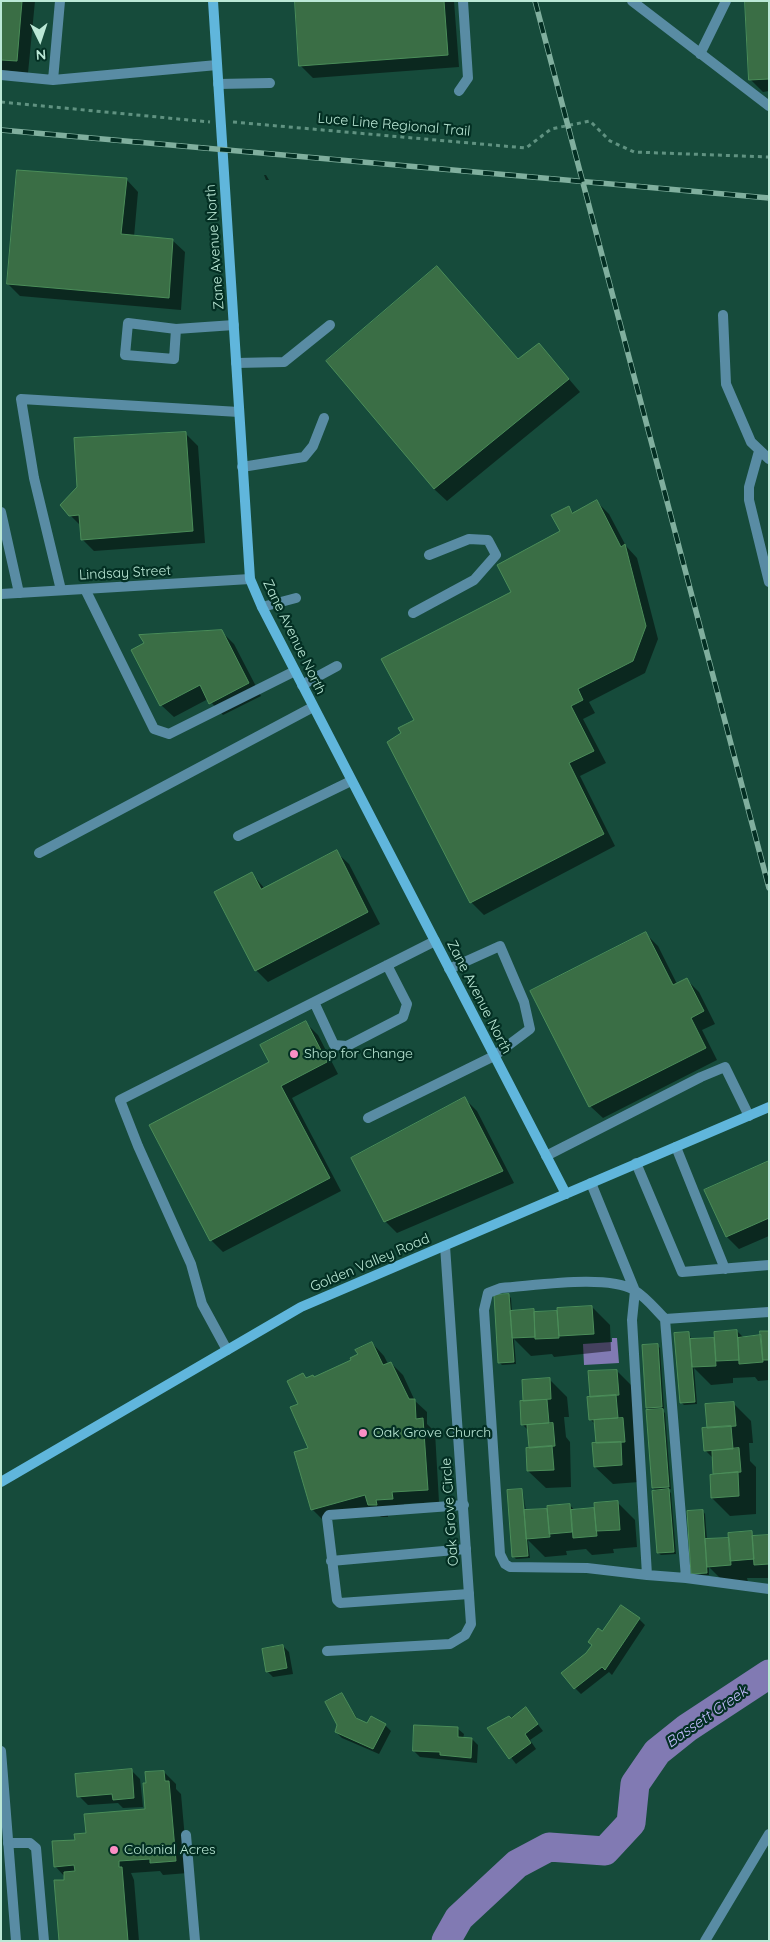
<!DOCTYPE html>
<html>
<head>
<meta charset="utf-8">
<style>
  body { margin:0 }
  #map { position:relative; width:770px; height:1942px; overflow:hidden; background:#164b3b; font-family:Quicksand,sans-serif }
  canvas { display:block }
  .frame { position:absolute; inset:0; border:2px solid #bbe8d6; pointer-events:none }
  .north { position:absolute; left:15px; top:15px; width:50px; height:50px; -webkit-text-stroke:4px #032f23; paint-order:stroke; rotate:176deg; font-size:14px; font-weight:700; line-height:20px; text-align:center; color:#bbe8d6 }
  .north::after { content:''; display:block; margin:auto; width:18px; height:22px; background:#bbe8d6; clip-path:polygon(50% 0,100% 100%,50% 72%,0 100%) }
</style>
</head>
<body>
<div id="map">
<canvas width="770" height="1942"></canvas>
<div class="frame"></div>
<div class="north">N</div>
</div>
<script>
const context = document.querySelector('canvas').getContext('2d');
context.lineJoin = 'round';
function fill(path, color) { context.fillStyle = color; context.fill(path, 'evenodd'); }
function trace(path, color, width, dash) { context.strokeStyle = color; context.lineWidth = width; context.lineCap = dash ? 'butt' : 'round'; context.setLineDash(dash || []); context.stroke(path); }
function label(font, color, halo, rows, align = 'center') {
  context.font = font + ' Quicksand,sans-serif'; context.lineWidth = 4.5; context.setLineDash([]); context.textBaseline = 'middle'; context.strokeStyle = halo; context.fillStyle = color; for (const [text, x, y, turn = 0] of rows) {
    context.save(); context.translate(x, y); context.rotate((+turn || 0) * Math.PI / 180); context.textAlign = isNaN(turn) ? turn : align; if (halo) context.strokeText(text, 0, 0); context.fillText(text, 0, 0); context.restore();
  }
}
const water = new Path2D(`
  M612 1338H617L619 1363 584 1365 583 1344 612 1342Z`);
const shadow = new Path2D(`
  M1 1H35L28 73 1 70Z
  M296 1H454L459 67 313 78 300 65Z
  M769 1V91L763 92 750 79Z
  M264 175H266L269 180H266Z
  M126 179 138 192 134 237 172 240 185 252 181 310 20 296 8 284Z
  M437 268 519 360 539 344 580 392 447 501 434 489Z
  M186 434 198 446 205 543 94 551 82 539 81 526 70 515 78 487Z
  M597 502 609 514 626 546 637 558 658 639 645 673 589 702 595 713 583 719 606 763 580 776 615 846 484 915 471 902 389 742 403 734 415 721 561 532 568 508 574 513Z
  M221 631 234 644 261 696 223 715 208 699 174 717 161 705Z
  M336 852 349 864 380 924 268 982 256 970 252 874 265 889Z
  M646 934 658 946 677 984 687 980 699 992 715 1024 702 1030 717 1060 603 1118 590 1106Z
  M306 1023 318 1035 338 1074 292 1098 341 1191 223 1252 211 1240 270 1062Z
  M465 1099 477 1111 514 1183 397 1233 385 1221Z
  M769 1162V1236L739 1249 727 1237Z
  M509 1296 511 1298 512 1312 533 1311 536 1313 592 1307 610 1325 611 1351 554 1357 552 1354 531 1356 514 1339 516 1364 502 1365 499 1362Z
  M737 1331 744 1338 762 1336 769 1332V1380L758 1381 755 1377 733 1378V1383L711 1385 694 1368 697 1404 684 1405 681 1402 689 1333 692 1341 715 1339Z
  M372 1343 384 1356 388 1364 391 1363 403 1375 415 1401 427 1412V1424L435 1432 439 1502 404 1504 405 1511 388 1512V1517H381L372 1508 324 1521 312 1509 310 1448 300 1404 307 1379 315 1378 353 1360Z
  M658 1346 660 1348 664 1409 662 1410 665 1413 671 1489 668 1490 671 1493 676 1554 661 1555 658 1553 657 1492 653 1488 651 1411 647 1408Z
  M617 1371 635 1389 639 1482 613 1484 595 1467 598 1445 596 1425 591 1420 588 1398H591Z
  M550 1380 567 1397 569 1417H564L566 1437 570 1442 571 1487 546 1488 528 1471V1430L522 1424 523 1381Z
  M733 1403 751 1421 753 1443H749L750 1461 756 1467V1514L730 1516 712 1498 713 1458 706 1451 708 1429Z
  M523 1492 526 1511 549 1510 570 1505 575 1511 596 1509 617 1502 635 1520 637 1547 613 1549 614 1553 592 1555 586 1549 566 1551 567 1555 545 1557 528 1540 530 1558 516 1559 514 1557 523 1518H526Z
  M703 1511 705 1514 707 1540 730 1539 751 1532 755 1537 769 1535V1578H747L748 1582 726 1584 709 1567V1575L695 1576 693 1574Z
  M639 1619 645 1625 612 1675 609 1672 581 1694 575 1688 587 1654 602 1633Z
  M283 1646 289 1652 293 1674 273 1677 267 1671Z
  M342 1695 359 1721 368 1725H385L391 1731 379 1754 342 1738 336 1732Z
  M526 1709 543 1731 530 1740 536 1749 516 1764 489 1729Z
  M457 1728 464 1734 463 1739H472L478 1745 477 1763 420 1757 414 1751Z
  M131 1770 140 1779 143 1807 123 1808 118 1803 88 1805 79 1796Z
  M164 1772 176 1784V1789L181 1794 188 1873 163 1875 160 1871 131 1873 134 1880 139 1941H61L65 1877 55 1866 76 1841 87 1834 146 1810Z`);
const river = new Path2D(`
  M446 1941 459 1918 517 1864 549 1847 605 1851 631 1823 635 1784 657 1752 687 1728 769 1674`);
const building = new Path2D(`
  M1 1H22L17 61 1 60Z
  M295 1H444L448 55 299 66Z
  M745 1H769V81V79L749 80Z
  M17 170 127 178 121 234 173 239 169 298 7 284Z
  M437 266 518 359 539 343 569 379 434 489 326 361Z
  M186 432 193 531 81 540 79 515 69 516 60 505 77 487 74 438Z
  M597 500 621 547 625 544 646 626 633 661 578 689 583 700 571 706 594 751 569 763 604 834 470 903 387 742 401 733 398 728 414 720 381 659 511 592 497 565 560 531 551 515 569 506 572 513Z
  M222 630 249 683 209 704 200 685 160 706 131 650 144 643 139 635Z
  M337 850 368 912 255 971 214 892 252 872 261 889Z
  M646 932 673 985 687 978 704 1011 691 1018 706 1048 589 1107 530 991Z
  M306 1021 327 1062 281 1086 330 1178 210 1241 149 1125 269 1062 260 1045Z
  M465 1097 503 1171 384 1222 351 1158Z
  M769 1161V1218L726 1237 704 1190Z
  M509 1294 514 1362 498 1363 494 1295Z
  M592 1306 594 1334 559 1336 557 1308Z
  M534 1309 535 1337 512 1338 510 1311Z
  M557 1311 559 1338 535 1339 534 1312Z
  M737 1330 739 1360 716 1361 714 1332Z
  M760 1331H769V1360H763Z
  M689 1332 695 1402 680 1403 674 1333Z
  M761 1335 763 1362 739 1364 738 1338Z
  M714 1338 716 1366 692 1367 690 1339Z
  M372 1342 383 1365 391 1362 409 1399H415L416 1419 423 1418 428 1490 392 1492 393 1499 376 1500 377 1505H368L365 1495 311 1510 294 1452 308 1448 290 1407 298 1404 287 1381 303 1373 306 1378 313 1375 314 1377 351 1360 350 1358 358 1354 355 1350Z
  M658 1344 662 1407 646 1408 642 1345Z
  M617 1370 619 1395 590 1397 588 1371Z
  M550 1378 551 1399 523 1401 522 1380Z
  M616 1395 618 1418 589 1420 587 1397Z
  M547 1400 549 1423 521 1425 520 1401Z
  M734 1402 736 1426 707 1428 705 1404Z
  M663 1409 669 1487 652 1488 646 1410Z
  M623 1418 625 1442 596 1443 594 1420Z
  M553 1423 555 1446 529 1448 527 1425Z
  M731 1426 733 1449 704 1451 702 1428Z
  M621 1442 622 1465 594 1467 592 1443Z
  M552 1446 554 1470 527 1471 526 1448Z
  M739 1448 741 1472 713 1474 712 1451Z
  M738 1472 739 1496 711 1498 710 1475Z
  M522 1489 528 1556 512 1557 507 1490Z
  M669 1489 674 1552 657 1553 652 1491Z
  M618 1501 620 1530 596 1531 594 1503Z
  M570 1504 572 1532 549 1534 547 1506Z
  M594 1508 597 1536 573 1538 571 1510Z
  M547 1509 550 1537 526 1539 524 1510Z
  M703 1510 707 1573 691 1574 687 1511Z
  M752 1531 754 1559 730 1561 728 1533Z
  M769 1535V1564L754 1565 752 1536Z
  M729 1538 731 1565 707 1567 705 1539Z
  M621 1605 640 1618 605 1670 602 1667 574 1689 561 1673 586 1653 592 1645 588 1642 598 1628 602 1631Z
  M283 1645 287 1668 266 1672 262 1649Z
  M342 1693 356 1718 367 1723 371 1716 386 1724 373 1749 335 1732 337 1725 325 1702Z
  M526 1707 538 1724 525 1734 531 1743 509 1759 487 1728 509 1716 511 1718Z
  M414 1725 458 1727V1737L472 1738 471 1758 440 1755V1752L413 1751Z
  M132 1769 134 1798 113 1800 112 1794 77 1797 75 1774Z
  M164 1771 165 1781H169L176 1861 150 1863V1859L119 1861V1867H122L128 1941H59L54 1880H64V1872L75 1871 74 1865 54 1867 52 1841 75 1840 74 1834 86 1833 84 1814 145 1809 143 1783H146L145 1772Z`);
const path = new Path2D(`
  M1 102 210 122
  M233 122 526 148 551 129 590 121 610 141 634 152 769 157`);
const lane = new Path2D(`
  M632 1 769 106
  M700 54 726 1
  M1 75 53 80 217 65
  M53 80 60 1
  M218 84 270 83
  M459 91 468 78 463 1
  M723 315 726 384 751 442 769 459
  M176 329 128 323 125 355 174 359 176 329 234 325
  M236 363 284 362 330 325
  M759 451 749 487V500L769 582
  M242 467 304 457 313 446 324 418
  M1 512 19 593
  M85 589 154 729 169 734 295 671
  M61 590 34 478 21 399 239 412
  M262 607 296 598
  M413 613 474 580 496 555 488 540 469 539 429 555
  M302 685 337 666
  M238 836 351 781
  M39 853 313 707
  M314 1002 334 1045 347 1046 403 1017 407 1004 387 965
  M368 1118 494 1056 530 1029 524 1002 500 946 449 969
  M676 1147 725 1269
  M546 1156 701 1077 725 1067 749 1116
  M636 1163 682 1272 769 1265
  M591 1183 635 1291 632 1320 647 1575 686 1578 665 1319C656 1310 646 1297 634 1290 607 1274 534 1286 501 1288L488 1293 484 1310 500 1554 505 1564 510 1567 587 1568 647 1575
  M665 1319 769 1312
  M227 1350 202 1304 191 1264 138 1146 120 1100 435 941
  M464 1505 329 1515 327 1518 337 1600 340 1603 469 1594
  M331 1561 466 1549
  M686 1578 769 1589
  M186 1835 195 1941
  M8 1843H30L36 1848 44 1941`);
const street = new Path2D(`
  M1 594 250 579
  M327 1651 450 1644 465 1635 471 1624 445 1246
  M1 1751 16 1941
  M705 1941 769 1834`);
const secondary = new Path2D(`
  M213 1 250 579 262 607 566 1194
  M1 1482 301 1307 769 1107`);
const rail = new Path2D(`
  M535 1 769 888
  M1 130 769 198`);
const markers = [
  [294,1054,5,"#fb8fc5"],
  [363,1433,5,"#fb8fc5"],
  [114,1850,5,"#fb8fc5"]
];
const streetNames = [
  ["Luce Line Regional Trail",394,125,5],
  ["Zane Avenue North",215,247,-94],
  ["Lindsay Street",125,573,-3],
  ["Zane Avenue North",294,637,64],
  ["Zane Avenue North",479,997,63],
  ["Golden Valley Road",370,1263,-23],
  ["Oak Grove Circle",450,1512,-94]
];
const poiNames = [
  ["Shop for Change",304,1054],
  ["Oak Grove Church",373,1433],
  ["Colonial Acres",124,1850]
];
const waterNames = [
  ["Bassett Creek",707,1717,-35]
];
fill(water, '#817ab3');
fill(shadow, '#0007');
trace(river, '#817ab3', 29);
fill(building, '#3a6e45');
trace(building, '#4b8d59', 1);
trace(path, '#609281', 3, [4, 4]);
trace(lane, '#598ca4', 10);
trace(street, '#598ca4', 10);
trace(secondary, '#60b6dc', 10);
trace(rail, '#80af9e', 5.5);
trace(rail, '#032f23', 4, [11]);
for (const [x, y, r, color] of markers) { const dot = new Path2D(); dot.arc(x, y, r, 0, 2 * Math.PI); context.fillStyle = color; context.fill(dot); trace(dot, '#032f23', 2); }
label('14px', '#bbe8d6', '#032f23', streetNames);
label('14px', '#bbe8d6', '#032f23', poiNames, 'left');
label('italic 15px', '#c2bbfd', '#032f23', waterNames);
</script>
</body>
</html>
